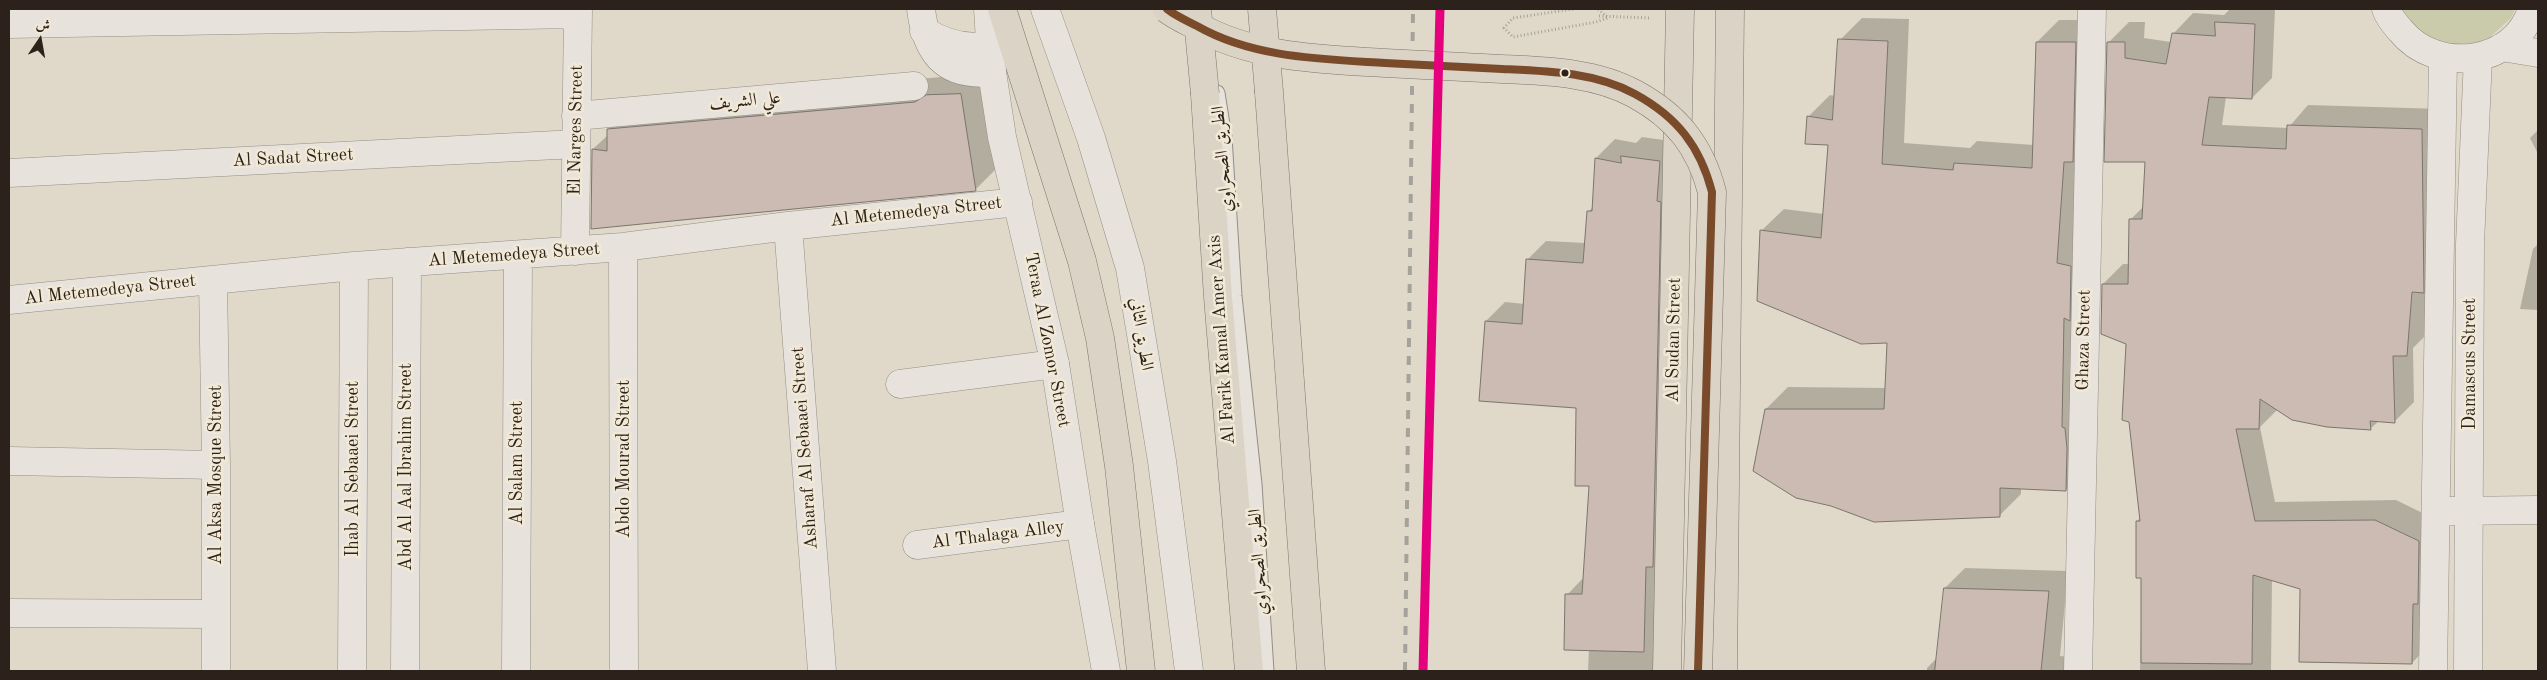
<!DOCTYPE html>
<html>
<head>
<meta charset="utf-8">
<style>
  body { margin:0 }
  #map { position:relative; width:2547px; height:680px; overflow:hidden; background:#e0d9c9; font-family:"Old Standard TT",Amiri,serif }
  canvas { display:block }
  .frame { position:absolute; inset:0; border:10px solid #2d211b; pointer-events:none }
  .north { position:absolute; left:15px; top:15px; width:50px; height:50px; -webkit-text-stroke:4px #f1e9d6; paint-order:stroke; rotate:12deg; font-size:14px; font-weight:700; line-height:20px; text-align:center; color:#2d211b }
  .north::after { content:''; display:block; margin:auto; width:18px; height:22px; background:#2d211b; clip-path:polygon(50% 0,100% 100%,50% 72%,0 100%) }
</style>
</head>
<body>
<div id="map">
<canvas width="2547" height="680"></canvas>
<div class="frame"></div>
<div class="north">ش</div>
</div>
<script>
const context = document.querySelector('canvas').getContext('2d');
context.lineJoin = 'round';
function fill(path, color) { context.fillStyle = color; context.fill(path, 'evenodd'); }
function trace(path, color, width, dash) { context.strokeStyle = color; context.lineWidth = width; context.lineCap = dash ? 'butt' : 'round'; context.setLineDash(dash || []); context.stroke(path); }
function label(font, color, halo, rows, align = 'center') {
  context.font = font + ' "Old Standard TT",Amiri,serif'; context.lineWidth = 5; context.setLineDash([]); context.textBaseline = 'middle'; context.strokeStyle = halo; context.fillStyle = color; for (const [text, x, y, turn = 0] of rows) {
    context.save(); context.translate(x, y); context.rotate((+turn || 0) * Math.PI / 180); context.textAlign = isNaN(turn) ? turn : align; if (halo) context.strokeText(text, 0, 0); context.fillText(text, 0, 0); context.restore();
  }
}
const green = new Path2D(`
  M2401 9H2515L2511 18 2478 48 2428 44Z`);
const shadow = new Path2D(`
  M2230 9H2275L2272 78 2252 98 2226 97 2222 125 2288 128 2308 105 2442 109 2427 334 2413 348 2414 402 2394 422 2379 421 2370 429 2278 409 2260 427 2275 502 2396 500 2439 521 2432 642 2412 663 2301 588 2272 579 2271 671H2140L2142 577 2137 521 2140 518 2127 344 2103 284 2123 264H2129L2130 220 2144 206 2146 161 2108 43 2129 22H2145L2144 38 2171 42 2173 34 2193 13 2224 15Z
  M1862 18 1909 19 1904 143 1970 148 1977 141 2034 145 2037 42 2059 20H2097L2088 468 2066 490 2021 488V494L1999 516 1766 409 1788 387 1886 388 1888 342 1761 231 1784 209 1824 214 1829 144 1808 117 1830 95 1835 96 1840 40Z
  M985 69 1000 165 975 190 592 228 593 149 608 135V129L633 105 941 77 952 70Z
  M2538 130V154L2530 138Z
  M1642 137 1678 142 1671 671H1588L1589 649 1567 595 1584 577 1590 485 1578 407 1486 321 1505 302 1525 304 1527 260 1546 241 1586 243 1588 212 1594 206 1596 158 1615 139 1636 143Z
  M2538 244V310L2520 309 2533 249Z
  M1965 568 2068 571 2060 656 2082 658 2081 671H1927V668L1938 657 1945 588Z`);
const building = new Path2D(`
  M2215 22 2255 24 2252 99 2209 97 2202 145 2286 149 2287 125 2422 129 2424 293 2412 292 2407 356H2393L2395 423 2370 421 2371 430 2327 427 2292 420 2260 399 2259 429H2236L2255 521 2375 520 2419 541 2418 604H2413L2412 664 2299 662 2300 589 2253 575 2252 664 2141 663V578H2136V521H2140L2129 422 2122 420 2126 344 2101 334 2102 284H2128L2129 219H2142L2145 162H2104L2107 42H2125V58L2166 64 2172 33 2215 36Z
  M1838 39 1888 41 1882 164 1953 170 1954 163 2032 168 2036 42H2076L2073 162H2064L2057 263 2071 266 2070 321 2064 318 2062 427 2065 428 2067 448 2066 491 2000 488V517L1874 522 1831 506 1796 498 1753 471 1765 409H1884L1887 343 1861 344 1757 301 1760 230 1821 238 1828 145 1805 144 1807 116 1832 120Z
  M961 94 976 191 591 229 592 149 607 151V129L915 102 926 95Z
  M1621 156 1660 161 1657 201 1661 202 1653 567H1646L1644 652 1564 650 1565 594H1582L1589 486H1575L1576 408 1479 401 1485 321 1522 324 1526 259 1583 263 1587 211H1592L1595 158 1621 163Z
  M1944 588 2049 591 2041 671H1935Z`);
const path = new Path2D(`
  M1573 9 1513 18 1504 28 1513 37 1596 22 1608 18 1598 9
  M1599 16 1651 18`);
const service = new Path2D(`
  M1217 93 1224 137 1234 296 1254 484 1266 671`);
const minor = new Path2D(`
  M921 9C926 52 945 77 992 72
  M2386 9C2389 18 2395 24 2401 31 2436 74 2515 66 2532 9
  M9 24 578 14
  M924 31C945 44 966 50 990 45
  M2502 47 2538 53
  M576 116 914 86
  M9 173 576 144
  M788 226 822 671
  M623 247 624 671
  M575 251 578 9
  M213 280 216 465V671
  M9 300 354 266 623 247 788 226 1018 202
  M900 384 1055 364
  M9 461 216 465
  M2452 511 2538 510
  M917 545 1080 524
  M9 613 216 614
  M352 671 354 266
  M405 671 407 262
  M516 671 518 255
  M2078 671 2092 9
  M2433 671 2443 58
  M2468 671 2470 244 2478 57`);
const tertiary = new Path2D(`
  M988 9 992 72 1002 137 1055 364 1080 524 1106 671
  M1045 9 1091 138 1130 268 1162 461 1189 671`);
const primary = new Path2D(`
  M1667 671 1680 9
  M1723 671 1730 9`);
const motorway = new Path2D(`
  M1002 9 1082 261 1100 338 1119 466 1141 671
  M1269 92 1311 671
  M1205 94 1218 297 1249 671`);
const rail = new Path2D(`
  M1405 671 1413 9`);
const primaryBridge = new Path2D(`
  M1167 9C1176 16 1187 21 1197 26 1253 58 1321 59 1385 63 1424 65 1463 67 1502 69 1546 71 1595 72 1635 94 1677 117 1700 146 1712 192L1698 671`);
const motorwayBridge = new Path2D(`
  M1197 9 1205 94
  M1262 9 1269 92`);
const bus1 = new Path2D(`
  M1167 9C1176 16 1187 21 1197 26 1253 58 1321 59 1385 63 1424 65 1463 67 1502 69 1546 71 1595 72 1635 94 1677 117 1700 146 1712 192L1698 671`);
const rail1 = new Path2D(`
  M1423 671 1440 9`);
const markers = [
  [1565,73,4.5,"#2d211b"]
];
const streetNames = [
  ["علي الشريف",745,101,-5],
  ["El Narges Street",576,130,-89],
  ["Al Sadat Street",293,158,-3],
  ["الطريق الصحراوي",1223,159,-95],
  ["Al Metemedeya Street",916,212,-6],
  ["Al Metemedeya Street",514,255,-4],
  ["Al Metemedeya Street",110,290,-6],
  ["الطريق الثاني",1141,334,81],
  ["Teraa Al Zomor Street",1047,340,79],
  ["Al Farik Kamal Amer Axis",1222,340,-94],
  ["Al Sudan Street",1674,340,-89],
  ["Ghaza Street",2084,340,-89],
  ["Damascus Street",2470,364,-90],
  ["Asharaf Al Sebaaei Street",805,448,-94],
  ["Abdo Mourad Street",624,459,-90],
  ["Al Salam Street",517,463,-90],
  ["Abd Al Aal Ibrahim Street",406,467,-90],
  ["Ihab Al Sebaaei Street",353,469,-90],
  ["Al Aksa Mosque Street",216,475,-90],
  ["Al Thalaga Alley",998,535,-7],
  ["الطريق الصحراوي",1259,562,-94]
];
fill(green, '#cacbaa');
fill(shadow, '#0003');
fill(building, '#ccbbb2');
trace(building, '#7a756d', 1);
trace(service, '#938e84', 17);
trace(minor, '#938e84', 29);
trace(tertiary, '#938e84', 29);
trace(primary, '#7a756d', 29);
trace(motorway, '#7a756d', 29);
trace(path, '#a5a29b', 3, [1, 2.5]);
trace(service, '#e7e3dc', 15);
trace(minor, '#e7e3dc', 28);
trace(tertiary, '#e7e3dc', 28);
trace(primary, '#dbd4c6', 28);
trace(motorway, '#dbd4c6', 28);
trace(rail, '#a5a29b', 4, [9, 9]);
trace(primaryBridge, '#7a756d', 29, []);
trace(motorwayBridge, '#7a756d', 29, []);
trace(primaryBridge, '#dbd4c6', 28);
trace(motorwayBridge, '#dbd4c6', 28);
trace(bus1, '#7a4b2a', 8);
trace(rail1, '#e5007d', 9);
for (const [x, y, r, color] of markers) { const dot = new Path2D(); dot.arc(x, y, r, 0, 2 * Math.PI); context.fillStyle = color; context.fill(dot); trace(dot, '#f1e9d6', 2); }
label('18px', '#2d211b', '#f1e9d6', streetNames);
</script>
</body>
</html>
